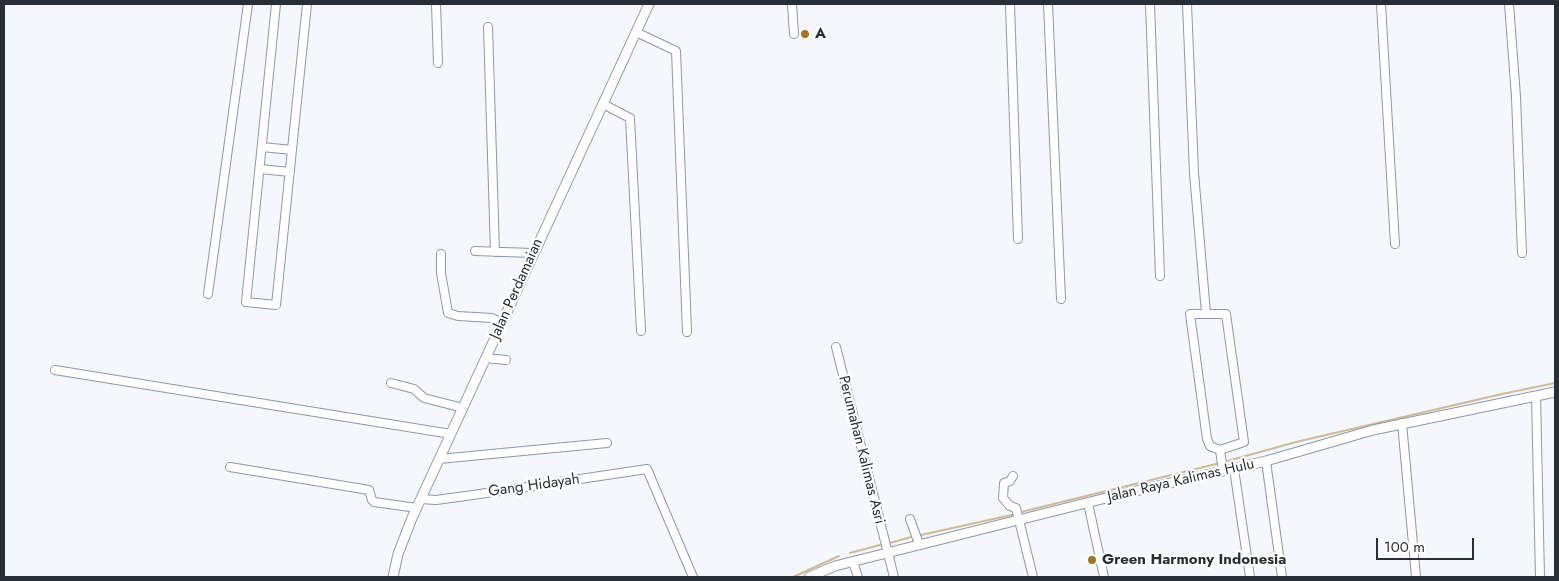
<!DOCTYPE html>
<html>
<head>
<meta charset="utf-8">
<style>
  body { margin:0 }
  #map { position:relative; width:1559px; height:581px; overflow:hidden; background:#f4f7fb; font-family:Jost,sans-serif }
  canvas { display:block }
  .frame { position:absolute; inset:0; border:5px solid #282e35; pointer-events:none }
  .scale { position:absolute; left:1376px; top:538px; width:98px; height:22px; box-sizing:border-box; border:2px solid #282e35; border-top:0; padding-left:6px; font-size:15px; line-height:18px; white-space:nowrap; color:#282e35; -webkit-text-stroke:4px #fff; paint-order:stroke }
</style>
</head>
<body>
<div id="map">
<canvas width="1559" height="581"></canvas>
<div class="frame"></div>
<div class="scale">100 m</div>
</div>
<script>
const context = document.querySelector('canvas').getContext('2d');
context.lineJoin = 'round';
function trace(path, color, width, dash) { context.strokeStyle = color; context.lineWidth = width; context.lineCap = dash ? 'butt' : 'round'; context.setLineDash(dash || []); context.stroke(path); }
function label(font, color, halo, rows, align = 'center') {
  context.font = font + ' Jost,sans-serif'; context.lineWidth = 4.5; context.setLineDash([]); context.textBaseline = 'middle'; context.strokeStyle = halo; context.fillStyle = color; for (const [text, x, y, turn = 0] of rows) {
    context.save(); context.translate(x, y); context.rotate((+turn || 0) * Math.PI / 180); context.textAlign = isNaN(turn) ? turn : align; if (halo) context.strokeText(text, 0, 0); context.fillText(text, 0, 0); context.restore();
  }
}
const stream = new Path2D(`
  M1224 462 1296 442 1502 394 1555 383
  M1021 512 1220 463
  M921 535 1016 514
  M890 543 911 537
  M850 553 880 545
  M793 577 839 556`);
const minor = new Path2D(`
  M276 4 246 302 276 305 307 4
  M436 4 438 63
  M792 4 794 34
  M1010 4 1018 239
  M1048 4 1061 299
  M1150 4 1160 276
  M1187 4 1194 173 1206 313
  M1381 4 1395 244
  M1509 4 1516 97 1522 253
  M488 27 495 252
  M636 32 676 51 687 332
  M603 104 630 118 641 331
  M262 147 292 150
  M260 169 290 172
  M475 251 533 253
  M441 254V273L448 313 458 316 492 318 502 323
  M208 294 248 4
  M836 347 894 577
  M486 358 506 360
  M55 370 451 434
  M391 383 414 389 424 398 463 408
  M1536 396 1540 577
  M1402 423 1416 577
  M1220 450 1244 442 1226 314H1190L1207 439 1210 446 1220 450 1223 471
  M439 459 607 443
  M1266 461 1282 577
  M230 467 369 490 372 500 374 502 417 508
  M1234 469 1250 577
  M1013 476 1010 481 1004 483 1003 498 1010 506 1016 508 1033 577
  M421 499 436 500 473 495 647 469 693 577
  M1088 503 1104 577
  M910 519 919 544
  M853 562 858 577`);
const tertiary = new Path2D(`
  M393 577 398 554 412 518 649 4
  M809 577 835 566 1110 497 1266 461 1373 430 1555 392`);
const markers = [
  [805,34,5,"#a27527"],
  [1092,560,5,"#a27527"]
];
const poiNames = [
  ["A",815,34],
  ["Green Harmony Indonesia",1102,560]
];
const streetNames = [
  ["Jalan Perdamaian",517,289,-66],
  ["Perumahan Kalimas Asri",861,450,76],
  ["Jalan Raya Kalimas Hulu",1181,481,-13],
  ["Gang Hidayah",534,486,-8]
];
trace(stream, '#d1ba97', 2);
trace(minor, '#8b99ac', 10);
trace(tertiary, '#8b99ac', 11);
trace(minor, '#fff', 8);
trace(tertiary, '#fff', 9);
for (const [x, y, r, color] of markers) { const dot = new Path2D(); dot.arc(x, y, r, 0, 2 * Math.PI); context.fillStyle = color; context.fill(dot); trace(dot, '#fff', 2); }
label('bold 15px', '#282e35', '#fff', poiNames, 'left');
label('15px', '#282e35', '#fff', streetNames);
</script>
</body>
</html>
